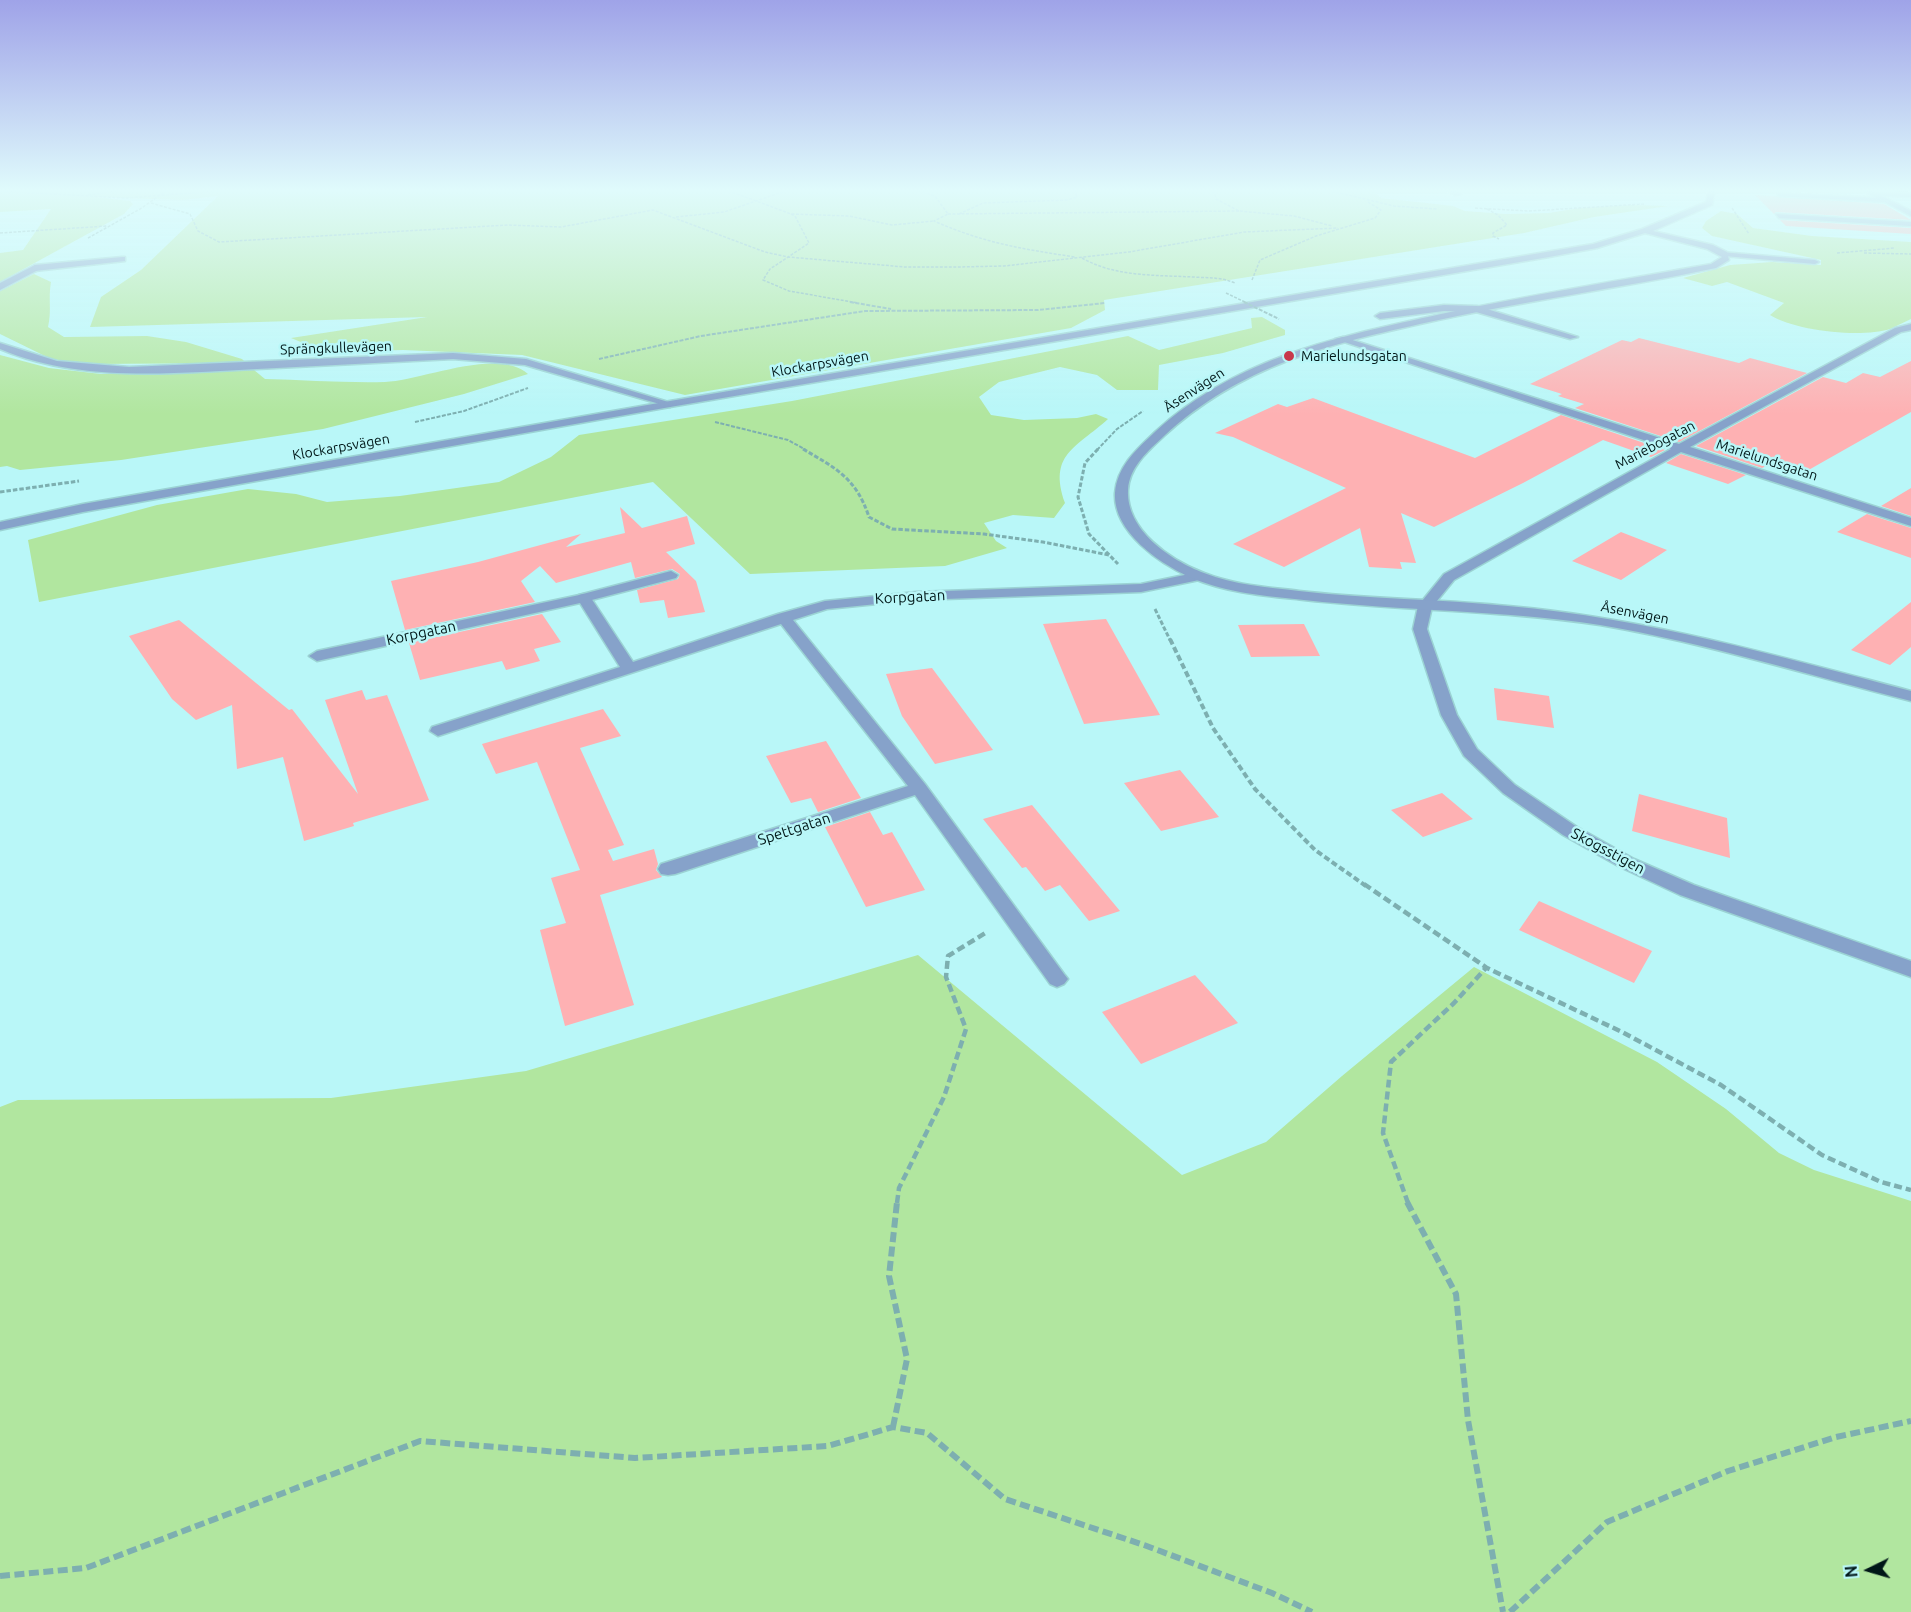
<!DOCTYPE html>
<html>
<head>
<meta charset="utf-8">
<style>
  body { margin:0 }
  #map { position:relative; width:1911px; height:1612px; overflow:hidden; background:#b9f7f8; font-family:Ubuntu,sans-serif }
  canvas { display:block }
  .north { position:absolute; left:1839px; top:1540px; width:60px; height:60px; -webkit-text-stroke:4px #b9f7f8; paint-order:stroke; rotate:265deg; font-size:16px; font-weight:700; line-height:24px; text-align:center; color:#001718 }
  .north::after { content:''; display:block; margin:auto; width:21px; height:27px; background:#001718; clip-path:polygon(50% 0,100% 100%,50% 72%,0 100%) }
</style>
</head>
<body>
<div id="map">
<canvas width="1911" height="1612"></canvas>
<div class="north">N</div>
</div>
<script>
const context = document.querySelector('canvas').getContext('2d');
context.lineJoin = 'round';
function fill(path, color) { context.fillStyle = color; context.fill(path, 'evenodd'); }
function trace(path, color, width, dash) { context.strokeStyle = color; context.lineWidth = width; context.lineCap = dash ? 'butt' : 'round'; context.setLineDash(dash || []); context.stroke(path); }
function label(font, color, halo, rows, align = 'center') {
  context.font = font + ' Ubuntu,sans-serif'; context.lineWidth = 5; context.setLineDash([]); context.textBaseline = 'middle'; context.strokeStyle = halo; context.fillStyle = color; for (const [text, x, y, turn = 0] of rows) {
    context.save(); context.translate(x, y); context.rotate((+turn || 0) * Math.PI / 180); context.textAlign = isNaN(turn) ? turn : align; if (halo) context.strokeText(text, 0, 0); context.fillText(text, 0, 0); context.restore();
  }
}
const green = new Path2D(`
  M0 189H1372L1381 198 1453 206 1465 211 1506 214 1549 213 1579 208 1632 205 1668 206 1594 217 1524 233 1104 300 1105 310 1071 328 685 395 522 355 403 350 325 352 291 338 427 317 90 327 101 297 141 270 218 196 183 200 96 197 130 201 133 204 124 214 0 282V253L23 250 51 209 0 212Z
  M1721 211 1737 214 1753 228 1812 236 1911 242V319C1904 322 1897 326 1890 329 1861 338 1795 331 1770 315L1784 303 1727 282 1712 286 1683 278 1730 265 1772 262 1821 265V260L1712 236 1702 228 1706 221Z
  M34 274 51 282C48 299 52 310 48 327L64 337 147 336 186 342 242 359 246 363 88 364 51 359 0 334V291Z
  M1262 317 1285 330V335L1223 353 1159 365 1158 390H1117L1097 375 1060 367 999 382 979 397 991 415 1024 420 1077 418 1096 414 1108 419C1076 448 1048 454 1065 503L1054 518 1013 515 984 523 996 541 1007 548 945 566 750 574 653 482 39 602 28 540 157 505 248 489 296 494 327 502 400 496 499 482 551 457 579 435 792 401 1128 336 1159 350 1252 328 1251 318Z
  M0 355 49 368 101 374 254 370 265 379C304 380 345 383 385 382 421 381 497 347 528 374L464 394 323 429 121 460 20 470 7 466 0 467Z
  M918 955 1182 1175 1266 1142 1342 1076 1474 967 1657 1062 1726 1109 1779 1153 1814 1170 1911 1201V1612H0V1107L18 1100 331 1098 526 1071Z`);
const building = new Path2D(`
  M1755 195 1884 204 1911 220 1776 212 1774 214Z
  M1780 220 1911 228V234L1786 226Z
  M1639 338 1739 363 1750 358 1807 373 1679 442 1575 408 1584 404 1558 396 1562 394 1530 384 1622 340 1631 342Z
  M1911 361V412L1805 472 1774 462 1762 468 1696 446 1823 377 1846 383 1863 373 1880 377Z
  M1313 398 1475 458 1561 415 1665 450 1651 457 1603 440 1523 483 1434 527 1401 513 1416 563 1400 562 1402 569 1369 567 1360 528 1284 567 1233 544 1346 488 1233 437 1215 433 1278 404 1287 407Z
  M1681 454 1746 475 1728 484 1666 463Z
  M1911 488V516L1881 506Z
  M620 507 642 528 687 516 695 544 666 552 696 581 705 612 668 618 664 600 640 603 637 590 678 579 680 574 672 569 635 578 631 562 556 583 540 566 521 581 535 602 405 630 391 581 478 562 581 534 566 547 625 533Z
  M1867 514 1911 528V558L1837 532Z
  M1621 532 1667 550 1621 580 1572 561Z
  M1911 602V647L1890 665 1851 650Z
  M542 614 561 642 534 649 540 661 506 670 502 661 420 680 409 643Z
  M1106 619 1160 715 1084 724 1043 624Z
  M179 620 289 710 292 709 358 794 325 700 362 690 366 700 387 695 429 800 353 823 354 826 304 841 283 757 237 769 232 705 196 720 172 699 129 636Z
  M1304 624 1320 656 1251 657 1238 625Z
  M932 668 993 750 935 764 902 716 886 674Z
  M1494 688 1549 696 1554 728 1497 720Z
  M603 709 621 736 580 748 624 845 608 850 613 861 654 849 658 864 656 870 662 877 600 895 634 1005 565 1026 540 930 566 923 551 878 580 870 537 762 496 774 482 744Z
  M826 741 861 798 818 812 811 798 791 803 766 756Z
  M1180 770 1219 817 1161 831 1124 783Z
  M1442 793 1473 819 1423 837 1391 810Z
  M1639 794 1727 818 1730 858 1632 831Z
  M1032 805 1090 875 1120 911 1089 921 1060 885 1045 891 1026 867 1022 868 983 819Z
  M870 812 883 835 892 832 925 890 866 907 825 827Z
  M1539 901 1652 951 1634 983 1519 930Z
  M1195 975 1238 1023 1141 1064 1102 1012Z`);
const pathFar5 = new Path2D(`
  M724 189 791 214 849 216 892 225 934 221
  M914 189 935 196 948 214 934 221C984 243 1022 249 1075 257
  M1208 189 1215 194 1216 199 1239 211 1294 216 1332 226
  M1323 189 1394 206 1437 209
  M0 191 125 198 244 189
  M88 195 128 189
  M151 203 190 214 198 231 219 242 508 225 561 227 653 210 765 252 788 257 905 267H957L1004 266 1129 252 1244 232 1338 228
  M1475 208 1529 211 1644 204
  M1732 208 1749 234
  M1487 209 1498 215 1507 225 1493 233V236L1499 239
  M791 214 795 216 809 243 770 269 763 280 789 291 858 303
  M948 214 1239 211
  M959 214 983 203 1067 200 1077 197 1074 189
  M676 217 724 212 791 189
  M0 233 107 226
  M88 238 140 209 169 189
  M1837 253 1895 248
  M1864 253 1911 254
  M1082 258C1115 277 1156 275 1193 277 1208 278 1221 277 1235 283
  M1252 280 1260 260 1316 236 1375 218 1381 210 1368 202`);
const pathFar4 = new Path2D(`
  M850 302 891 309
  M599 359 701 336 865 311 1038 310 1105 303
  M415 422 464 411 528 388
  M715 422 788 440 806 450
  M1097 450 1117 429 1143 411`);
const pathFar3 = new Path2D(`
  M803 449C837 469 856 478 869 517L892 529 984 534 1043 542 1109 555
  M1098 449 1085 463 1078 497 1089 534 1118 564
  M0 492 79 481
  M1155 609 1170 640`);
const pathFar2 = new Path2D(`
  M1170 639 1213 728 1255 789 1315 850 1366 886`);
const pathFar1 = new Path2D(`
  M1364 884 1487 968 1622 1032 1721 1085 1822 1155 1881 1182 1911 1190
  M897 1203 899 1188 944 1097 966 1029 946 977 948 956 987 932
  M1408 1203 1383 1133 1391 1062 1454 1003 1486 968`);
const path = new Path2D(`
  M1407 1202 1456 1294 1468 1420 1503 1612
  M893 1427 907 1359 889 1276 897 1202
  M0 1576 86 1568 420 1441 635 1458 828 1446 893 1427 927 1433 1005 1499 1144 1545 1272 1593 1312 1612
  M1510 1612 1607 1522 1728 1471 1836 1437 1911 1421`);
const service = new Path2D(`
  M1873 192 1911 193V197L1871 195Z
  M1777 193 1884 198 1888 200 1884 202 1779 196Z
  M1776 214 1911 222V226L1779 218Z
  M1721 252 1815 260 1819 262 1815 264 1724 256 1720 254Z
  M122 257H125V261L35 271 31 268 35 265Z
  M1444 305 1477 306 1578 337 1570 339 1476 312 1444 311 1380 319 1375 316 1380 313Z
  M671 571 678 575 676 578 584 602 577 598 579 595Z`);
const minor = new Path2D(`
  M1445 189H1452L1461 194 1455 195Z
  M1860 189H1868L1911 211V216Z
  M35 265 39 268 38 270 0 290V283Z
  M1911 324V330L1901 332 1690 447 1911 518V526L1681 452 1454 580 1432 607 1427 629 1457 715 1477 749 1515 785 1577 827 1634 859 1694 885 1911 961V977L1680 895 1620 867 1563 835 1503 793 1464 756 1441 715 1413 629 1418 606 1444 574 1671 449 1335 339 1343 337 1679 444 1895 328Z
  M0 343 57 361 129 367 453 353 526 359 675 404 670 407 525 365 453 359C388 362 322 366 257 369 172 373 80 383 0 349Z
  M1199 572 1206 576 1204 579 1141 592 917 600 827 609 793 620 925 784 1064 974 1068 979 1064 984 1057 987 1050 984 915 795 675 874 668 875 661 874 658 869 661 864 908 786 781 624 438 736 430 731 432 727 620 667 580 603 317 661 309 656 317 651 584 594 589 595 633 662 778 614 825 601 917 592 1141 584Z`);
const tertiary = new Path2D(`
  M1709 189H1715L1712 205 1653 231 1713 245 1727 252 1729 260 1716 268C1621 288 1524 301 1429 322 1330 344 1241 365 1164 436 1149 450 1129 467 1128 490 1126 530 1170 560 1204 573 1234 585 1267 587 1299 591 1369 599 1439 599 1508 606 1646 618 1778 656 1911 691V701C1808 675 1706 643 1600 625 1502 610 1403 611 1304 600 1267 596 1227 593 1192 578 1160 564 1113 532 1115 493 1117 466 1138 448 1156 431 1238 357 1337 337 1441 314 1530 295 1621 280 1711 264L1722 257 1707 249 1645 233 1597 248 1549 257 670 407 83 512 0 530V522L83 504 670 401 1593 244 1642 229 1706 202Z`);
const pathBridgeFar1 = new Path2D(`
  M1226 293 1247 303`);
const pathBridge = new Path2D(`
  M1244 302 1279 319`);
const markers = [
  [1289,356,6,"#c8384b"]
];
const farStreetnames = [
  ["Sprängkullevägen",336,348,-2],
  ["Klockarpsvägen",820,364,-10],
  ["Åsenvägen",1194,390,-33],
  ["Mariebogatan",1655,445,-28],
  ["Klockarpsvägen",341,447,-10],
  ["Marielundsgatan",1767,460,18],
  ["Åsenvägen",1635,613,11]
];
const farPoinames = [
  ["Marielundsgatan",1301,356]
];
const streetNames = [
  ["Korpgatan",910,597,-3],
  ["Korpgatan",421,633,-12],
  ["Spettgatan",794,829,-18],
  ["Skogsstigen",1608,851,28]
];
fill(green, '#b1e69f');
fill(building, '#feb1b3');
trace(service, '#9bd3d4', 3);
trace(minor, '#9bd3d4', 3);
trace(tertiary, '#9bd3d4', 3);
trace(pathFar5, '#7dafb0', 1.5, [3, 1.5]);
trace(pathFar4, '#7dafb0', 2, [4, 1.5]);
trace(pathFar3, '#7dafb0', 3, [4.5, 2]);
trace(pathFar2, '#7dafb0', 4, [6, 3]);
trace(pathFar1, '#7dafb0', 4.5, [8, 4]);
trace(path, '#7dafb0', 6, [10, 4.5]);
fill(service, '#86a2ca');
fill(minor, '#86a2ca');
fill(tertiary, '#86a2ca');
trace(pathBridgeFar1, '#7dafb0', 1.5, [3, 1.5]);
trace(pathBridge, '#7dafb0', 2, [4, 1.5]);
const sky = context.createLinearGradient(0, 0, 0, 414);
sky.addColorStop(0, '#9fa3e8');
sky.addColorStop(0.46, '#e0fbfc');
sky.addColorStop(1, '#e0fbfc00');
context.fillStyle = sky;
context.fillRect(0, 0, 1911, 414);
for (const [x, y, r, color] of markers) { const dot = new Path2D(); dot.arc(x, y, r, 0, 2 * Math.PI); context.fillStyle = color; context.fill(dot); trace(dot, '#b9f7f8', 2); }
label('14px', '#001718', '#b9f7f8', farStreetnames);
label('14px', '#001718', '#b9f7f8', farPoinames, 'left');
label('15px', '#001718', '#b9f7f8', streetNames);
</script>
</body>
</html>
